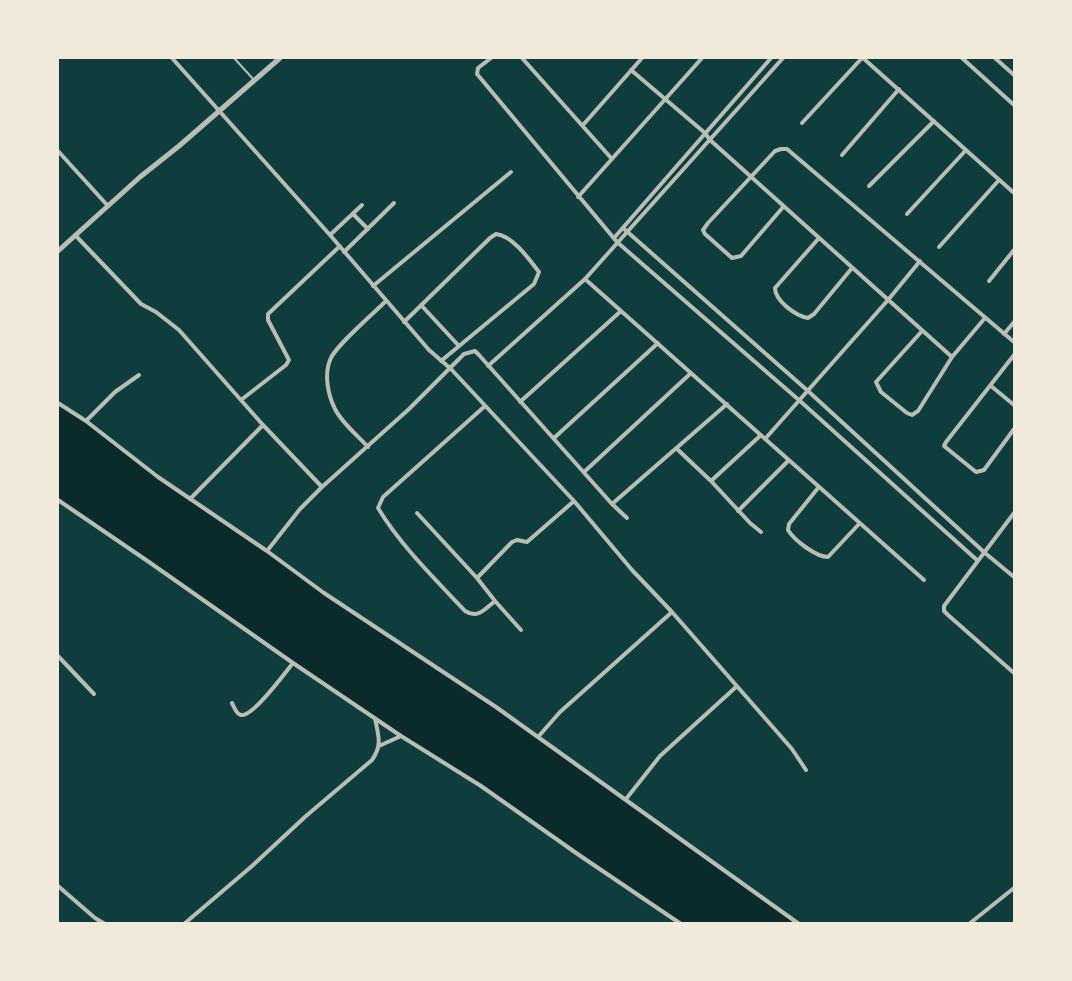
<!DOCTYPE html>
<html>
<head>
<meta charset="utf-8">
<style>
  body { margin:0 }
  #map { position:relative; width:1072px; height:981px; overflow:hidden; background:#0f3d3e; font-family:"Libre Baskerville",serif }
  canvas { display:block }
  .frame { position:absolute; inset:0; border:59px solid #f1e9da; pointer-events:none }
</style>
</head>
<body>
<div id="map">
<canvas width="1072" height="981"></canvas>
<div class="frame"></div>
</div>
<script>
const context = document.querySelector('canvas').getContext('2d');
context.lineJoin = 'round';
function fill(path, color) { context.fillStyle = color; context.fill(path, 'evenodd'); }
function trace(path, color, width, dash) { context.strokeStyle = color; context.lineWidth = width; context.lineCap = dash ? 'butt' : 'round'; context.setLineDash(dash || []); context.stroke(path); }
const water = new Path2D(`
  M58 403 86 421 127 454 324 593 538 737 799 923H681L481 786 401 736 58 500Z`);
const service = new Path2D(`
  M234 58 254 80`);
const minor = new Path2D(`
  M172 58 330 235 429 350 451 369 574 501 632 570 672 612 792 749 806 770
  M491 58 478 68 477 74 617 242 800 401 978 561
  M522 58 612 159
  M863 58 1014 193
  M962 58 1014 105
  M995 58 1014 75
  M631 70 705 133 710 140 952 357
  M802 123 862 58
  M583 125 642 58
  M58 151 108 206
  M842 155 899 89
  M869 186 934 121
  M578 197 702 58
  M784 206 741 256 732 258 705 234 703 230 708 223 775 151 781 149H787L1014 342
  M353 214 368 229
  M907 214 966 150
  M623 228 808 391 985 553 1014 577
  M75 235 141 304 156 312 179 330 263 425 322 487
  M330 235 362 205
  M614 238 771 58
  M819 238 775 288C775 301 796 316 808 318L814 314 852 268
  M939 247 999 180
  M344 252 394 203
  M585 279 924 580
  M989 281 1014 250
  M373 286 511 172
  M421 305 459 346
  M404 322 490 238 496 234C513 236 529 259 539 272L534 284 441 361
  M922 331 876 382 881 392 907 413 912 415 918 411 952 357 985 318
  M1004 334 1014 322
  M1014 355 946 442 944 446 976 472 984 470 1014 429
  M488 366 585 279 783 58
  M991 386 1014 405
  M241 400 286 365 289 360 268 320V314L340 246
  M520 402 621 311
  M58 403 86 421 158 477 267 551 324 593 496 707 799 924
  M485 406 383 497 378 508C401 546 434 578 465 611 478 619 485 609 495 601L477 578 512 542 517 540 527 542 574 501
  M86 421 115 392 139 375
  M554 438 658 343
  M765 439 888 300 920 261
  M368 447C357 435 342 423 335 409 328 395 324 375 330 360 335 346 374 313 386 301
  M677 449 711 481 750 523 761 532
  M584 472 691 373
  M711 481 761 435
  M818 488 789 524 788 530C794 540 816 557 828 557L859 524
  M190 499 263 425
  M58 500 149 562 293 663 401 736 481 786 579 855 681 924
  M612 504 727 404
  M738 511 789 460
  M417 513 477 578
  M1014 513 944 606V611L948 615 1014 673
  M267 551 300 509 322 487 409 409 464 354 475 351 479 355 612 504 627 518
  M495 601 521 630
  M58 656 94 694
  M232 703C234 707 236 714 241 715 252 718 285 673 293 663
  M538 737 560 712 672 612
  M379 746 401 736
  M626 799 660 756 736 687
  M58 886 95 918 105 924
  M184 924 252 866 306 816 372 760C383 744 378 736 375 718
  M969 924 1014 888`);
const tertiary = new Path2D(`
  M58 251 140 177 179 146 280 58`);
fill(water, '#0a2a2b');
trace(service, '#b8beb3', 2);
trace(minor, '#b8beb3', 4);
trace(tertiary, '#b8beb3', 5);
</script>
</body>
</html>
